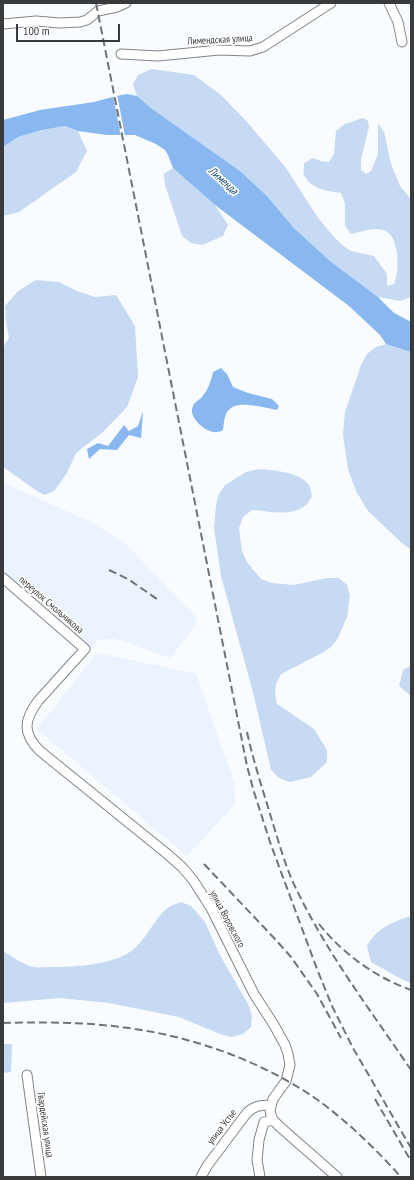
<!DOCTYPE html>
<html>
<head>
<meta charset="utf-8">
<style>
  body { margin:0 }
  #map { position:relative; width:414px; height:1180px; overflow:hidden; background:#f8fbff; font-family:"PT Sans Narrow",sans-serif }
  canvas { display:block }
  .frame { position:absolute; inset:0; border:4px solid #383a3c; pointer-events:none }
  .scale { position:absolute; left:16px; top:24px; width:104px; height:18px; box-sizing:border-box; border:2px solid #383a3c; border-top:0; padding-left:5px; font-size:12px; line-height:14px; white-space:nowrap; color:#383a3c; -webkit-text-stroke:3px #fff; paint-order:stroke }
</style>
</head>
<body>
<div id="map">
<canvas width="414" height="1180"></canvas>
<div class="frame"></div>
<div class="scale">100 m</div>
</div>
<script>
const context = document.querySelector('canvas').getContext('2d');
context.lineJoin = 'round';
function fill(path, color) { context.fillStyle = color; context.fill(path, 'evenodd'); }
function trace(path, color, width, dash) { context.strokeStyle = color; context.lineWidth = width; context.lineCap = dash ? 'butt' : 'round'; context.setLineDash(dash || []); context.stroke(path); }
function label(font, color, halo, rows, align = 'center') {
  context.font = font + ' "PT Sans Narrow",sans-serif'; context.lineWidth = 3.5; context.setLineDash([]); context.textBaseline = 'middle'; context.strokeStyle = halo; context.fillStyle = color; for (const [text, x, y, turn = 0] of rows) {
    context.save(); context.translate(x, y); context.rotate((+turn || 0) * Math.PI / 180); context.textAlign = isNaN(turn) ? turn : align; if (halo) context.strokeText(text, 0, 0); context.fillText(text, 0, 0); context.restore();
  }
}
const built = new Path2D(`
  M3 483 91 522 128 546 169 590 195 616 197 621 196 625 170 658 114 638 98 640 92 649 3 573Z
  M97 653 196 674 234 782 236 803 187 856 37 729Z`);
const green = new Path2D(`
  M152 69 194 75 221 95 247 122 286 168 318 218 334 237 342 245 351 251 374 256 387 274V286L394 284C395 280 397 276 397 272 399 260 397 233 383 230 373 227 361 232 351 234L345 226V204L341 193C327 191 311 189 304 175 303 172 304 166 304 163L313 158 321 161 329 162 334 154 336 131 345 124 363 118 368 121 369 127 361 159V170L366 174 371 171 378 154V123L384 132 391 164 400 186 411 199V297L400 301 378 297 330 261 294 228 267 196 240 171 151 108 137 96 133 84 138 75Z
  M65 126 78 131 87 151 76 172 19 212 3 216V147L18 137 42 130Z
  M173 168 215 205 228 225 223 236 202 245 191 243 182 236 165 185 164 174Z
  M36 280 59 282 77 291 95 297 116 295 135 326 138 377 127 407 103 432 76 453 67 473 54 491 44 495 34 489 3 467V348L9 337 6 323 5 306 18 291Z
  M386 344 411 352V550L402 543 368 511 356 491 348 469 343 435 345 412 361 365 367 354 376 347Z
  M258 469C273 470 303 472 310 487 311 490 311 493 312 496 310 499 308 504 305 506 290 517 269 511 252 510L243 517 239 528 242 551 247 562 261 579 272 583 294 585 327 578H339L347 585 350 596 347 617 338 638 331 647 322 653 281 674 276 684 275 694 277 704 314 729 327 750V762L311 777 290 782 279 778 271 770 253 692 221 576 214 528 216 505 219 494 225 485 246 472Z
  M411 666V696L399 686 403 670Z
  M181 902 191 906 205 922 220 955 248 1004 252 1015 251 1027 243 1034 231 1037 220 1034 179 1017 109 1003 60 998 3 1003V951C13 957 22 964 33 967 39 968 45 967 51 967 76 967 118 965 136 947 149 935 155 917 169 907 173 904 177 904 181 902Z
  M411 916V983L403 980 371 962 367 946C377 928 392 922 411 916Z
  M3 1044H12L11 1072 3 1073Z`);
const water = new Path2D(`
  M127 94 137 96 151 108 240 171 267 196 294 228 330 261 378 297 394 313 411 322V352L386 344 380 335 349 306 215 205 173 168 168 155 165 150 156 144 135 135H107L78 131 65 126 42 130 18 137 3 147V120L40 110 94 102 116 96Z
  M221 368 227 374 233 387 248 393 272 399 279 406 277 410C265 408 239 400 230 409 224 413 224 423 223 430 221 431 219 432 217 432 207 434 187 417 193 406 194 402 200 400 202 397 208 390 211 381 213 372Z
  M143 411 141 438 129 435 117 450 100 449 89 459 87 449 98 443 108 446 124 425 129 431 138 426Z`);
const pier = new Path2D(`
  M117 94 125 136 121 137 113 95Z`);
const minor = new Path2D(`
  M389 3 398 22 402 42
  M3 24 36 21 60 23 80 22 87 20 98 11 117 7 126 3
  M121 54 158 56 219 50 250 51 263 47 331 3
  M3 578 85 649 38 701C24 720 22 733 40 751L166 853 182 867 193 880 211 908 254 994 274 1025 285 1045 288 1054 290 1065 286 1081 273 1099 270 1110 271 1115 273 1120 280 1127 337 1177
  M27 1075 41 1177
  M201 1177 207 1166 246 1114C253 1106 260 1105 271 1105
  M260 1177 257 1160 259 1140 264 1122 273 1120`);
const rail = new Path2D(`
  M96 3 247 766 254 792 271 845 317 969 332 1006 353 1048 411 1148
  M109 570 128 579 157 599
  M247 732C253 760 262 787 270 814 277 836 283 859 292 880 323 948 369 1008 411 1070
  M204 864 275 939 291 957 317 994 341 1038
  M319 924C343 954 375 977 411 990
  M3 1023C42 1022 82 1022 121 1027 186 1035 251 1057 306 1092 341 1115 373 1146 401 1177
  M375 1099 411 1161`);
const streetNames = [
  ["Лимендская улица",220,40,-3],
  ["переулок Смольникова",51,605,41],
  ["улица Воровского",227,919,62],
  ["Гвардейская улица",45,1125,82],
  ["улица Устье",222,1127,-53]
];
const waterNames = [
  ["Лименда",223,181,42]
];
fill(built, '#eaf3fe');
fill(green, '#c7daf3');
fill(water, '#89b8f1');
fill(pier, '#f8fbff');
trace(minor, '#828589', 11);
trace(minor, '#fff', 9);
trace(rail, '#717376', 2, [8, 4]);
label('10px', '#383a3c', '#fff', streetNames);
label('italic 11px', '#17406d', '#fff', waterNames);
</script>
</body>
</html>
